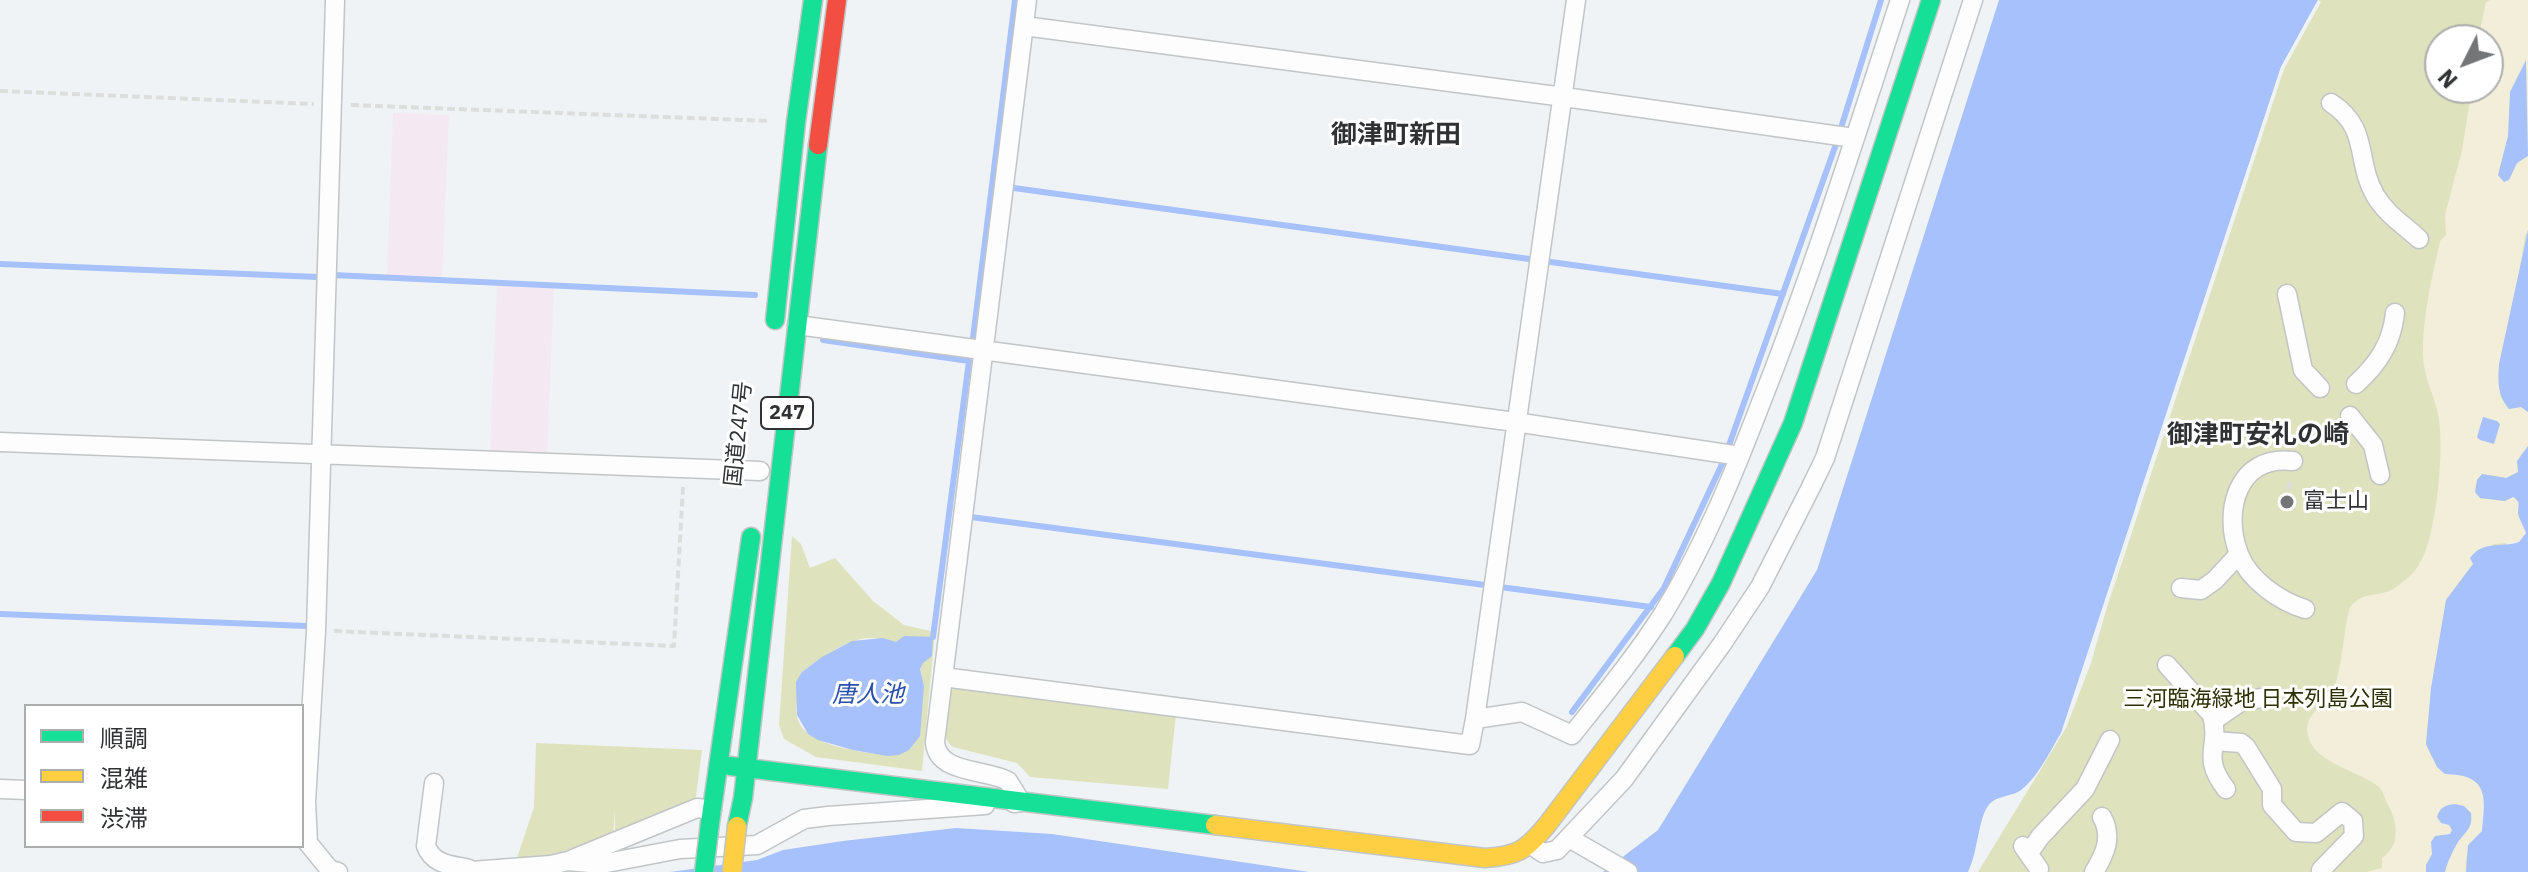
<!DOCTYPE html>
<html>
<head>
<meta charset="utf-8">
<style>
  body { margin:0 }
  #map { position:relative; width:2528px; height:872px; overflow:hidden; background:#f0f3f5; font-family:"IBM Plex Sans","Noto Sans JP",sans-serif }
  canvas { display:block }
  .legend { position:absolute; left:24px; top:704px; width:280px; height:144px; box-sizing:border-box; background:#fff; border:2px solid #acadad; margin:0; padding:10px 14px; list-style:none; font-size:24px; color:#2f3133 }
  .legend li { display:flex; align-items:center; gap:16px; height:40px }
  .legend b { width:40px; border:2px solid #acadad }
  .north { position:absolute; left:2424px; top:24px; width:80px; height:80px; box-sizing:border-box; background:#fff; border:2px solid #acadad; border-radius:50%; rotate:228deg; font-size:22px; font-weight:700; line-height:32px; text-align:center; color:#2f3133 }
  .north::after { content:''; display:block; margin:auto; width:28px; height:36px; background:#737577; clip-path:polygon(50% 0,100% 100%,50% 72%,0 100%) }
</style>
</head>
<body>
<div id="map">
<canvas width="2528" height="872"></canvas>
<ul class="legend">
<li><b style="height:10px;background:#16e098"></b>順調</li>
<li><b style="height:10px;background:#ffcf43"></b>混雑</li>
<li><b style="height:10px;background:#f24e42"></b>渋滞</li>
</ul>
<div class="north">N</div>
</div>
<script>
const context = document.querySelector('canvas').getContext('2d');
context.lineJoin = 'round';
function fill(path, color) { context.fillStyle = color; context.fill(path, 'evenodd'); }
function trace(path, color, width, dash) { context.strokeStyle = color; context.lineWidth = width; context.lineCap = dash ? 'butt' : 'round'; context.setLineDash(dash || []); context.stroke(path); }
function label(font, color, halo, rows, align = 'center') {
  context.font = font + ' "IBM Plex Sans","Noto Sans JP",sans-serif'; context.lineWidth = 6; context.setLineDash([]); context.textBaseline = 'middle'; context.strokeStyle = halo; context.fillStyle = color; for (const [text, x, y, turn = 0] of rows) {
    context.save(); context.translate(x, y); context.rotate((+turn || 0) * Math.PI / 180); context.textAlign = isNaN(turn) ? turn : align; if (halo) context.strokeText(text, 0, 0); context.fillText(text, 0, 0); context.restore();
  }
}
const industrial = new Path2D(`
  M393 113 449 115 442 278 387 276Z
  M497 285 554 287 547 456 490 453Z`);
const green = new Path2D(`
  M2318 0H2528V230L2499 364 2528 412V446L2517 461 2466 872H1978L2066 728 2091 663 2138 499 2281 67ZM2440 40H2488V88H2440Z
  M792 536 801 544 810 568 835 558 873 601 904 625 935 632 922 771 816 757 784 739 779 725ZM865 638C894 638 901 645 923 663L920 669 924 686 887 756C862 751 804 747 797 717 795 704 800 686 802 672 821 658 841 643 865 638Z
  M957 687 1176 714 1168 789 1030 777 1017 763 953 747C937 736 948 707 950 691Z
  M536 743 702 750 695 804 615 835V809L613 836C582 850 551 857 517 858L534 807Z`);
const sand = new Path2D(`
  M2490 0H2528V230L2525 236 2500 396 2509 409 2521 407 2528 412V446L2517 461 2518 472 2507 478 2482 474 2480 498 2505 501 2513 497C2523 503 2517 507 2519 517 2520 522 2524 528 2526 533L2519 542 2494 544 2473 564 2446 600 2426 744 2431 756 2445 774H2461L2477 781 2483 792 2482 831C2472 845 2464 853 2466 872H2367L2382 868V858C2402 844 2397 821 2387 803 2384 798 2384 792 2379 787 2361 772 2316 763 2309 739 2301 715 2322 709 2332 692 2342 675 2343 630 2350 607 2365 590 2377 598 2393 589 2401 584 2411 576 2416 569 2437 544 2445 446 2438 414 2434 395 2423 375 2423 355 2422 317 2432 278 2440 241L2446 235 2445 215 2462 150 2472 88H2488V40H2478L2486 2Z`);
const water = new Path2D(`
  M1999 0H2318L2281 67 2061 733C2050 751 2039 776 2021 790 2012 797 1996 795 1988 806 1978 820 1978 852 1968 872H1603L1658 830 1817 570Z
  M2526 60 2528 156 2517 163 2509 180 2504 182 2498 175 2508 136 2510 92Z
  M2528 230V412L2521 407 2509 409C2497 394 2498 382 2499 364Z
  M2483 417 2497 421 2500 424 2494 444 2480 440 2477 437Z
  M2528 446V872H2466L2468 845 2482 831C2486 795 2488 775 2445 774L2437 767 2426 744 2431 688 2446 600 2473 564 2470 558C2483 540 2501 548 2519 542L2526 533C2524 528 2521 522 2519 517 2516 507 2523 503 2513 497L2505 501 2480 498 2475 492 2477 480 2482 474 2506 478 2518 472 2517 461Z
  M904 636 933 637 932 656 923 663 920 669 924 686 920 736 909 750 899 755 887 756 853 750 818 740 808 734 797 715 796 682 802 672 822 657 852 641 883 638 896 642Z
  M2455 804 2464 806 2471 813C2473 828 2466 831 2458 842 2453 850 2447 863 2445 872H2426V865L2432 854 2431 842 2435 836 2450 834 2452 830 2449 825 2441 823 2437 817C2440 807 2445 805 2455 804Z
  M956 828 1052 834 1309 872H670L757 860 783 850 843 841Z`);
const pier = new Path2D(`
  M2318 0 2321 2 2284 69 2108 605 2138 499 2281 67Z`);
const stream = new Path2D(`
  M1014 188 1783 294
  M0 264 318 277
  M333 275 755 295
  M973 338 1015 0
  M823 340 969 361 933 637
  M971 517 1651 607
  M0 614 307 626
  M1572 712 1664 588 1723 462 1835 147 1881 0`);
const path = new Path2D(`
  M0 91 314 104
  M351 105 770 121
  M2287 502 2290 479
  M334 631 674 646 683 487`);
const street = new Path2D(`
  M335 0 316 631 306 802 308 843 330 870 338 872
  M1024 26 1564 97 1854 138
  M2331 103C2370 128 2355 160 2375 195 2386 214 2404 225 2419 239
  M2287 294 2303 370 2320 388
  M797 325 1515 422 1740 456
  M2356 384C2378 364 2392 343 2395 313
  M2350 416 2373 445 2380 475
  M0 442 760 471
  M2293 461C2238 454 2222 511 2239 554 2249 580 2279 601 2305 609
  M2181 588 2201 590 2215 580 2239 554
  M2167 665 2212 715C2221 749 2200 755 2226 789
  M943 677 1470 745 1475 719 1522 712 1572 735C1604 695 1636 656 1663 614 1704 547 1734 473 1762 400 1814 269 1856 134 1900 0
  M1475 719 1576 0
  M2214 720 2242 701 2262 698
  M2214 741 2241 743 2246 747 2272 789V805L2296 832 2316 833 2342 812 2353 821 2354 836 2321 870
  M434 783 426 846C433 865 452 865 469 869
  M0 789 26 790
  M1014 803 1021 802 1008 781C986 769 937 774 935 742L1027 0
  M1569 838 1628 872
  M1531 845 1543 853 1557 850 1624 779 1722 644 1760 587 1810 489 1825 458 1973 0
  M2023 846 2039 869
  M2029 853 2040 837 2085 789 2110 740
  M568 861 601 864 680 849 757 845 804 819 828 816 985 805
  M458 872 551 865 568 861 697 808 712 810
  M2094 872C2105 854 2113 837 2102 817`);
const fast = new Path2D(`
  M775 320 796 122 813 0
  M1675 656 1695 629 1721 583 1793 423 1931 0
  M730 766 1215 825
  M710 823 751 537
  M737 826 743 798 818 145`);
const slow = new Path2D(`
  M1215 825 1485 858C1518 856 1526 850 1547 825L1675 656`);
const jam = new Path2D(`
  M818 145 837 0`);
const fastBridge = new Path2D(`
  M704 872 710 823`);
const slowBridge = new Path2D(`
  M732 872 737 826`);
const markers = [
  [2287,502,8,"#737577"]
];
const shields = [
  [787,413,52]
];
const shieldNames = [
  ["247",787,413]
];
const streetNames = [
  ["国道247号",739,434,-84]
];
const poiNames = [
  ["富士山",2303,502]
];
const parkNames = [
  ["三河臨海緑地 日本列島公園",2258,700]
];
const waterNames = [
  ["唐人池",868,695]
];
const quarterNames = [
  ["御津町新田",1396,135],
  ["御津町安礼の崎",2258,435]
];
fill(industrial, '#f4e9f2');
fill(green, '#dee2bd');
fill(sand, '#f2eeda');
fill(water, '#a6c1fb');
fill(pier, '#f0f3f5');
trace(stream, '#a6c1fb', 6);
trace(street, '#c2c5c6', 21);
trace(fast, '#c2c5c6', 21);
trace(slow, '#c2c5c6', 21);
trace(jam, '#c2c5c6', 21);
trace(path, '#dcdddd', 4, [8, 4]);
trace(street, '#fdfdfe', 18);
trace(fast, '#16e098', 18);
trace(slow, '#ffcf43', 18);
trace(jam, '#f24e42', 18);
trace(fastBridge, '#c2c5c6', 21, []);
trace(slowBridge, '#c2c5c6', 21, []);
trace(fastBridge, '#16e098', 18);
trace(slowBridge, '#ffcf43', 18);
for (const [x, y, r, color] of markers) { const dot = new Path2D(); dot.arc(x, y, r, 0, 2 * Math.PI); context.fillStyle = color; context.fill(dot); trace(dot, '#fff', 3); }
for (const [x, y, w] of shields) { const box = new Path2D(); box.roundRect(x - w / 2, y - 16, w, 32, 6); context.fillStyle = '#fff'; context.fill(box); trace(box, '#2f3133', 2); }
label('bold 20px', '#2f3133', null, shieldNames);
label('22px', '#2f3133', '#fff', streetNames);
label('22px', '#2f3133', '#fff', poiNames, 'left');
label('22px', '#2e3003', '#fff', parkNames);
label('italic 24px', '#284eab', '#fff', waterNames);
label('bold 26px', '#2f3133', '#fff', quarterNames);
</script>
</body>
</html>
